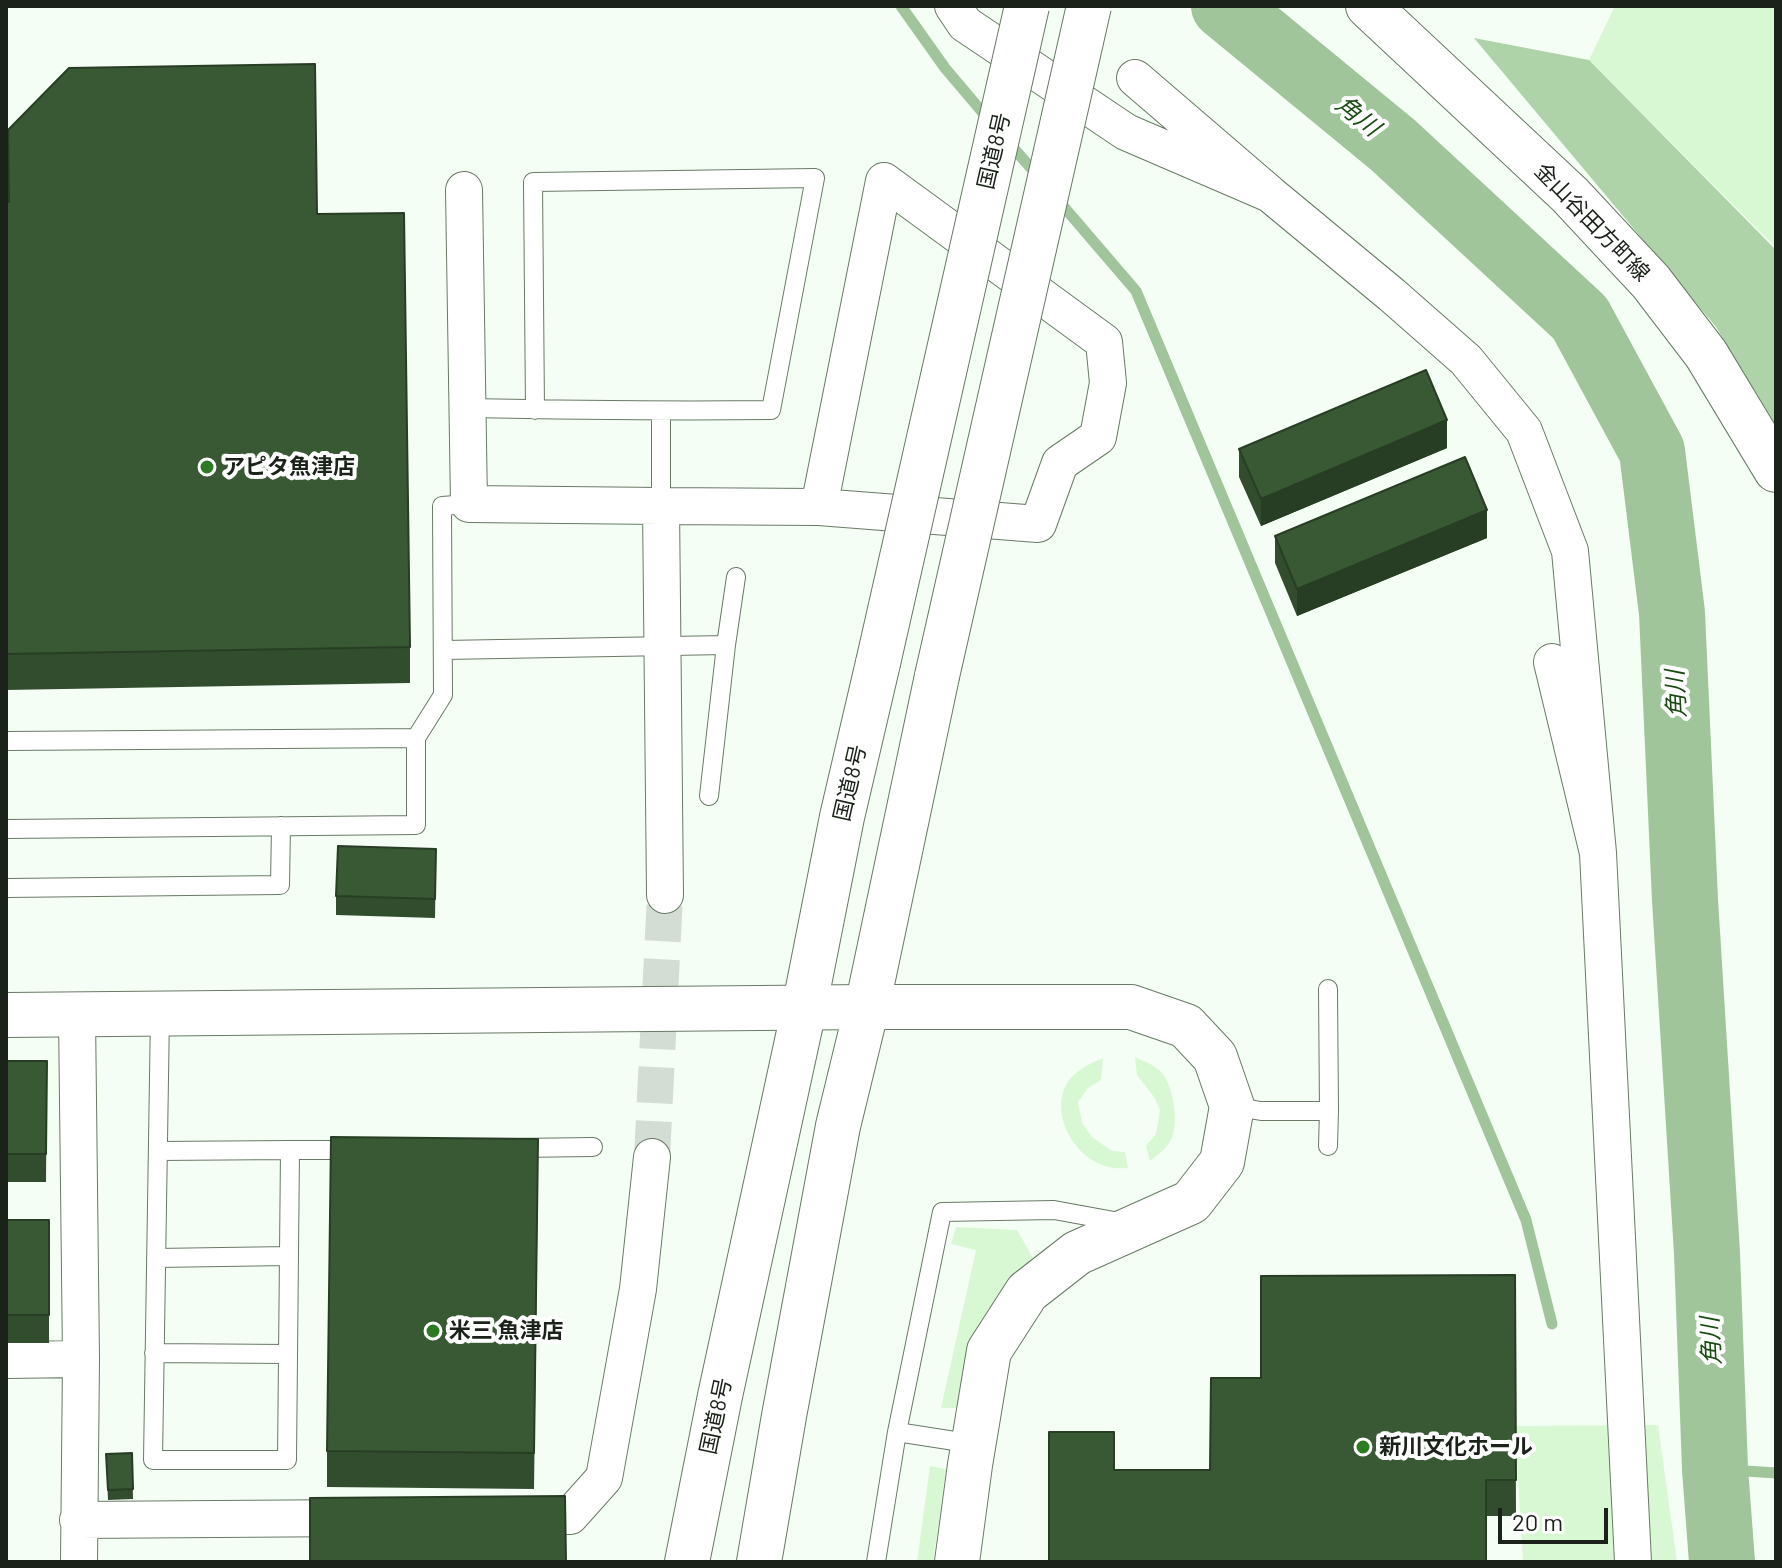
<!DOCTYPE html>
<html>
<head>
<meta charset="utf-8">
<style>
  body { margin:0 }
  #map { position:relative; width:1782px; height:1568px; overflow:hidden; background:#f5fef4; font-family:Barlow,sans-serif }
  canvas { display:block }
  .frame { position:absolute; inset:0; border:8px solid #1a2219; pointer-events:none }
  .scale { position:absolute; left:1498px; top:1508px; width:110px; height:36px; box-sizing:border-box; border:4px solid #1a2219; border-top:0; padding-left:10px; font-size:24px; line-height:28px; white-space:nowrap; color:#1a2219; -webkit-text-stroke:6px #fff; paint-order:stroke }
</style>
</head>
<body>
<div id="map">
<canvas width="1782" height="1568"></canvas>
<div class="frame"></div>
<div class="scale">20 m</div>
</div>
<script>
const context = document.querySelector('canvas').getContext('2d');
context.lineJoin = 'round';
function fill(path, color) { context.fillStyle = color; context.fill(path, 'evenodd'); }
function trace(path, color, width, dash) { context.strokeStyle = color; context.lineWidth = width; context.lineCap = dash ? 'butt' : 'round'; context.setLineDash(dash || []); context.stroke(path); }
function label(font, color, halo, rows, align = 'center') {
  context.font = font + ' Barlow,"Noto Sans JP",sans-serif'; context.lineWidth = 8; context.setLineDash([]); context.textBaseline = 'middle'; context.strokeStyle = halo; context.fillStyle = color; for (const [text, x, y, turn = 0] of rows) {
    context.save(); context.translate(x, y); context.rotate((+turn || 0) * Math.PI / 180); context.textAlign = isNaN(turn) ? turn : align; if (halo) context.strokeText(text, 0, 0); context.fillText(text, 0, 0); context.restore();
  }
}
const green = new Path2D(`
  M1615 6H1776V248L1589 60Z
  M1135 1057C1145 1062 1156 1065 1163 1074 1173 1088 1179 1122 1172 1137 1168 1148 1159 1154 1150 1161L1146 1146 1156 1134 1160 1110 1154 1097 1137 1075Z
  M1103 1058 1101 1080 1088 1088 1078 1102 1082 1123 1092 1137 1112 1151 1125 1152 1128 1168C1122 1168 1115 1169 1109 1167 1075 1160 1049 1114 1067 1083 1075 1070 1090 1064 1103 1058Z
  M956 1227 1017 1230 1033 1258 985 1317 956 1408H941L976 1250 951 1244Z
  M1658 1425 1677 1562H1523L1515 1426Z
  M930 1466 946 1469 933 1562H917Z`);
const forest = new Path2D(`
  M1474 38 1589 60 1776 250V429L1716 327Z`);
const stream = new Path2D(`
  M901 6 945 68 989 120
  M1008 142 1039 177
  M1058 200 1136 291 1526 1220 1552 1324
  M1715 1469 1776 1473`);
const river = new Path2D(`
  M1224 6 1393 145 1580 318 1652 451 1672 613 1685 900 1707 1253 1715 1469 1722 1562`);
const streetTunnel = new Path2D(`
  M652 1157 665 895`);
const lane = new Path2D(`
  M468 408C569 410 670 411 771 410L815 178 533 182 535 410
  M661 411V506
  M444 650 726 645
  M6 741 416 738
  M709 796 726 645 736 577
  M6 829 416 825V738L443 695 442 506 469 504
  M6 888 280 885 281 826
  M1328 989 1329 1111
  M1232 1106 1261 1111H1329L1328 1146
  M517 1148 593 1147
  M290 1150H355
  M158 1151 290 1150 287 1460H153L160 1014
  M156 1258 289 1256
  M154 1353 288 1354
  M974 1444 897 1432 942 1212 1054 1210 1125 1223
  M876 1562 897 1432`);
const street = new Path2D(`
  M953 6 965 24 1126 132 1270 194 1135 78
  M464 190 469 504 661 506 665 895
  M1270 194 1392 295 1466 360 1524 431 1570 551 1598 853 1552 662
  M661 506 819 507 884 181 1104 342 1108 383 1098 437 1060 463 1038 524 819 507
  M1598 853 1633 1562
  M77 1015 81 1359 79 1562
  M6 1360 81 1359
  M516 1517 570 1516 604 1478 638 1289 652 1157
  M78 1520 357 1518`);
const secondary = new Path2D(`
  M6 1015 867 1007H1131L1186 1026 1215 1057 1232 1106 1222 1162 1191 1202 1077 1253 1027 1292 989 1351 970 1465 957 1562`);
const primary = new Path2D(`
  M1368 6 1570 195 1651 282 1706 354 1776 470`);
const highway = new Path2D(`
  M687 1562 720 1396 804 1009 842 817 878 663
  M759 1562 784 1416 838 1126 867 1007 937 676`);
const highwayBridge = new Path2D(`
  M878 663 1027 6
  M937 676 1089 6`);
const wall = new Path2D(`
  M6 202 317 214 410 647V683L6 690Z
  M1447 448 1261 526 1239 477V449Z
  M1275 536 1487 538 1297 616 1275 563Z
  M436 849 435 918 336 915V896Z
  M6 1061H47L46 1182H6Z
  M538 1175 534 1489 327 1487V1451Z
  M6 1220H49V1343H6Z
  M1515 1275 1516 1516H1486L1210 1470 1261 1378Z
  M132 1453 133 1499 108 1500 106 1454Z`);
const shadedWall = new Path2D(`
  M1447 420V448L1261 526V499Z
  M1487 510V538L1297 616V589Z`);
const building = new Path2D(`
  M315 64 317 214 404 213 410 647 6 654V202H9L8 130 69 68Z
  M1426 370 1447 420 1261 499 1239 449Z
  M1465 457 1487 510 1297 589 1275 536Z
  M338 846 436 849 435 899 336 896Z
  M6 1061H47L46 1154H6Z
  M331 1137 538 1139 534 1453 327 1451Z
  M6 1220H49V1315H6Z
  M1515 1275 1516 1480H1486V1562H1049V1432H1114V1470H1210L1211 1378H1261V1276Z
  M132 1453 133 1489 108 1490 106 1454Z
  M565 1496 566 1562H310V1498Z`);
const markers = [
  [207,467,8,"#2c7a22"],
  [433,1331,8,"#2c7a22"],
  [1363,1447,8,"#2c7a22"]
];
const streetNames = [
  ["国道8号",994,151,-77],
  ["金山谷田方町線",1592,222,46],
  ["国道8号",850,783,-77],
  ["国道8号",716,1416,-78]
];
const poiNames = [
  ["アピタ魚津店",223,467],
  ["米三 魚津店",449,1331],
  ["新川文化ホール",1379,1447]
];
const waterNames = [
  ["角川",1358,116,39],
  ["角川",1676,694,-93],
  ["角川",1711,1341,-93]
];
fill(green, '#d8f8d3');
fill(forest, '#aed3a8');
trace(stream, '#a0c59b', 11);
trace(river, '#a0c59b', 66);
trace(streetTunnel, '#d4ddd3', 36, [36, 18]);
trace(lane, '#687a65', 20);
trace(street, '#687a65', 38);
trace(secondary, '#687a65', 46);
trace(primary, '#687a65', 46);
trace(highway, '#687a65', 46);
trace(lane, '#fff', 18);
trace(street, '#fff', 36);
trace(secondary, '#fff', 44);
trace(primary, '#fff', 44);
trace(highway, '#fff', 44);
trace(highwayBridge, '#687a65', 46, []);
trace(highwayBridge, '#fff', 44);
fill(wall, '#314d2d');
fill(shadedWall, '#283e24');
fill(building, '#395934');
trace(building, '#283e24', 2);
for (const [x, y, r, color] of markers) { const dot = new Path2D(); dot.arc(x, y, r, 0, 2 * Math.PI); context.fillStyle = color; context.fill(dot); trace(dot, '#fff', 3); }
label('22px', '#1a2219', '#fff', streetNames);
label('bold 22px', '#1a2219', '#fff', poiNames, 'left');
label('italic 24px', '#194b13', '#fff', waterNames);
</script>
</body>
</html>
